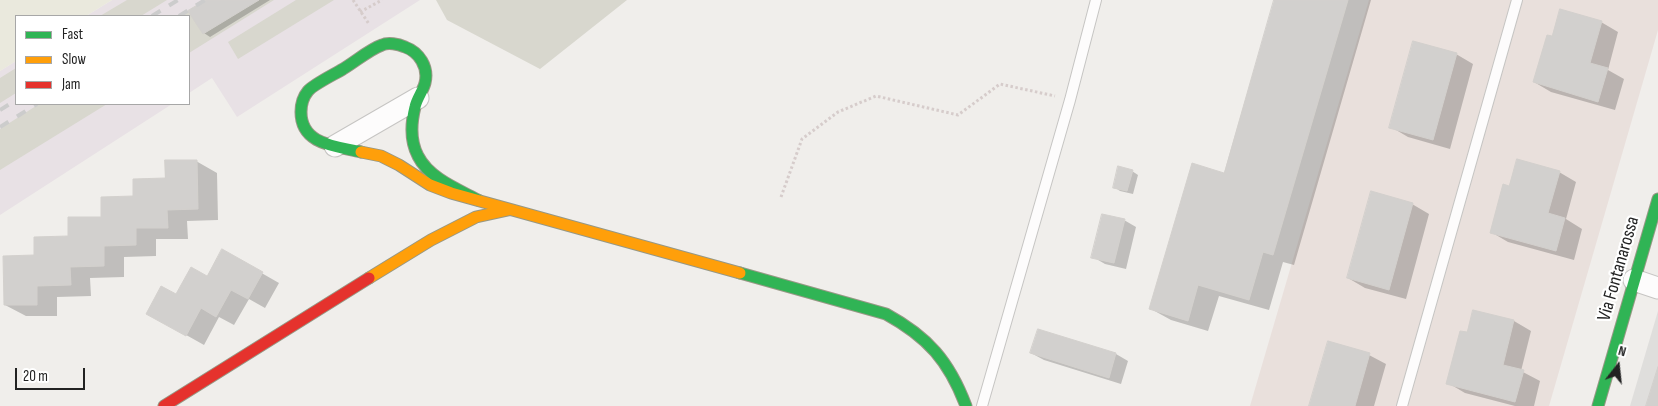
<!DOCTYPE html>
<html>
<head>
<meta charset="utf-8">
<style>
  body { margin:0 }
  #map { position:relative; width:1658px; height:406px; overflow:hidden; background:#f0eeeb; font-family:"Sofia Sans Condensed",sans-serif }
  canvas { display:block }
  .legend { position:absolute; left:15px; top:15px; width:175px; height:90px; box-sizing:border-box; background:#fff; border:1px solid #a7a7a7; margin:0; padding:6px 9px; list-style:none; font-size:15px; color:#222 }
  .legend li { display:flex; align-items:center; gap:10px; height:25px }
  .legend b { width:25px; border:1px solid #a7a7a7 }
  .north { position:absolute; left:1593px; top:341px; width:50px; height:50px; -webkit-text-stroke:4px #fff; paint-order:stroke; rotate:16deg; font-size:14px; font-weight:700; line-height:20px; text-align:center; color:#222 }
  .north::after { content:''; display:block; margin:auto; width:18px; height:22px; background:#222; clip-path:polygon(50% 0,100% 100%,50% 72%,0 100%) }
  .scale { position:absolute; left:15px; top:368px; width:70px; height:22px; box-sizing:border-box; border:2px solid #222; border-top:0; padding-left:6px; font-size:15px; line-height:18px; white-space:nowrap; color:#222; -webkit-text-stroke:4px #fff; paint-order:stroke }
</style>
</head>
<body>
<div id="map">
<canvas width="1658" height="406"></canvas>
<ul class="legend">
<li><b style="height:6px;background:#30b455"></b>Fast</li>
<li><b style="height:6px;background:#ff9f0a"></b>Slow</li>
<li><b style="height:6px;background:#e5322d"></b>Jam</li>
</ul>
<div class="north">N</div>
<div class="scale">20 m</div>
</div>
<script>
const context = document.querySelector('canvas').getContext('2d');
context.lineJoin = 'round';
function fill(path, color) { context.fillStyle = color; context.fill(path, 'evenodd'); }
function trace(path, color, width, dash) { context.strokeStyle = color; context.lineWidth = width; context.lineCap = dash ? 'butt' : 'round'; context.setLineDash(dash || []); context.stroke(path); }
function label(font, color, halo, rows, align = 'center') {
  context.font = font + ' "Sofia Sans Condensed",sans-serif'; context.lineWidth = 4.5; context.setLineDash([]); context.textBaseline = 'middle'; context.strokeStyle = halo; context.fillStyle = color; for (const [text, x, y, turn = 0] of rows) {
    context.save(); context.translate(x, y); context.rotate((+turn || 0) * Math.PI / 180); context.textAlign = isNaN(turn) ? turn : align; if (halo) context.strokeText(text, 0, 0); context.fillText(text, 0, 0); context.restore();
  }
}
const residential = new Path2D(`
  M1658 311V406H1630Z`);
const industrial = new Path2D(`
  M112 0H420L237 117 212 78 189 93V16H86Z
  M16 61V104H172L0 215V71Z`);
const military = new Path2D(`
  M1369 0H1658V30L1549 406H1250Z`);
const construction = new Path2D(`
  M127 0H167L141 16H100Z
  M206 0H274L189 53V16H179Z
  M296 0H334L238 59 228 42Z
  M436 0H627L540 69 447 20Z
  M16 68V93L0 103V78Z
  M39 104H107L0 170V129Z`);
const farmland = new Path2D(`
  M0 0H112L86 16H16V61L0 71Z`);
const shadow = new Path2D(`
  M208 0H270L210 37 204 33Z
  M1276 0H1371L1294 265 1283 262 1269 310 1219 296 1208 331 1171 320 1151 309 1225 174Z
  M1601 22 1618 32 1608 70 1624 79 1615 110 1551 92 1534 82 1553 38Z
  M1456 54 1473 64 1450 149 1408 137 1391 127Z
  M196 161 217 173 218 220 187 221 188 239H156V256L124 257V277L90 278 91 296 57 297V316H26L5 305 35 256Z
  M1132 171 1138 175 1133 194 1120 191 1114 187Z
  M1559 172 1576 182 1566 219 1582 229 1574 260 1508 242 1491 232 1510 187Z
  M1412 204 1429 214 1406 299 1365 288 1348 278Z
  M1124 220 1136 227 1126 269 1105 264 1093 257Z
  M223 251 279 283 265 308 249 299 234 325 219 317 204 345 147 313 208 278Z
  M1474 311 1514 321 1531 331 1521 371 1540 381 1534 406H1515L1465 393 1448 383 1468 334Z
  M1038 330 1116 354 1128 361 1121 384 1044 360 1031 353Z
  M1369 355 1386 364 1374 406H1311Z`);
const building = new Path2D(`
  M206 0H259L203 34 188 11Z
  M1274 0H1348L1273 255 1263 252 1249 300 1198 285 1188 321 1149 309 1192 163 1224 173Z
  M1560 9 1602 21 1590 63 1608 68 1598 102 1533 82 1547 35 1552 36Z
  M1413 41 1457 53 1433 140 1389 128Z
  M1517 159 1560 171 1548 213 1565 218 1556 251 1490 233 1503 184 1509 186Z
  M165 160H197L198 209 167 210 168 228H136V245L104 246V266L70 267 71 285 37 286V305H4L3 256 34 255V237L68 236V217H101V197L133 196V179L165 178Z
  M1118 166 1133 170 1127 191 1113 188Z
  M1371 191 1413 203 1389 290 1347 278Z
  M1102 214 1125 219 1114 263 1091 258Z
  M222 249 263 272 248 299 231 290 216 317 201 308 186 336 146 314 161 286 176 294 191 267 207 276Z
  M1473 310 1514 320 1503 365 1524 370 1515 402 1446 384 1460 331 1467 332Z
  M1038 329 1116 353 1109 378 1030 353Z
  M1328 341 1370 353 1355 406H1309Z
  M1658 367V406H1646Z`);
const path = new Path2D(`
  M353 0 369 24
  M360 12 382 0
  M781 197 802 139 838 112 876 96 958 115 1000 84 1055 96`);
const lane = new Path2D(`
  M982 406 1070 100 1096 0
  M1402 406 1517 0`);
const street = new Path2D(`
  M335 146 418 98
  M1634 280 1658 288`);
const fast = new Path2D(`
  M361 152C336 146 301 145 301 112 301 105 303 97 308 91 314 84 335 74 343 69 355 62 370 49 382 45 388 42 398 44 405 47 419 52 429 67 425 83 423 91 417 98 415 107 411 123 410 141 418 156 429 178 457 189 478 200
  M740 273 886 314C928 337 949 361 966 406
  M1598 406 1658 199`);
const slow = new Path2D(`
  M361 152 381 156 399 165 430 185 451 193 740 273
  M369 278 431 240 476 217 508 210`);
const jam = new Path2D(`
  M164 406 369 278`);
const rail = new Path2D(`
  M152 16 178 0
  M179 16 205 0
  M0 110 16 100
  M0 127 37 104`);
const streetNames = [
  ["Via Fontanarossa",1619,269,-74]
];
fill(residential, '#dfdedc');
fill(industrial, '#e8e1e5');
fill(military, '#e9e0dc');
fill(construction, '#d8d7ce');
fill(farmland, '#eae9dd');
fill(shadow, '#0003');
fill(building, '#d2d0ce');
trace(building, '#d3d0cd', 1);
trace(lane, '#c6c5c3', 12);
trace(street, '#c6c5c3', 23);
trace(fast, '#979885', 13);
trace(slow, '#979885', 13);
trace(jam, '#979885', 13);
trace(path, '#d6cccb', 3, [2.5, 2.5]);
trace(lane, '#fdfcfc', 10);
trace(street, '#fdfcfc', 21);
trace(fast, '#30b455', 11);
trace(slow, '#ff9f0a', 11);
trace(jam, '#e5322d', 11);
trace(rail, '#ccc', 4, [10, 10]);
label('19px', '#222', '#fff', streetNames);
</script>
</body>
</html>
